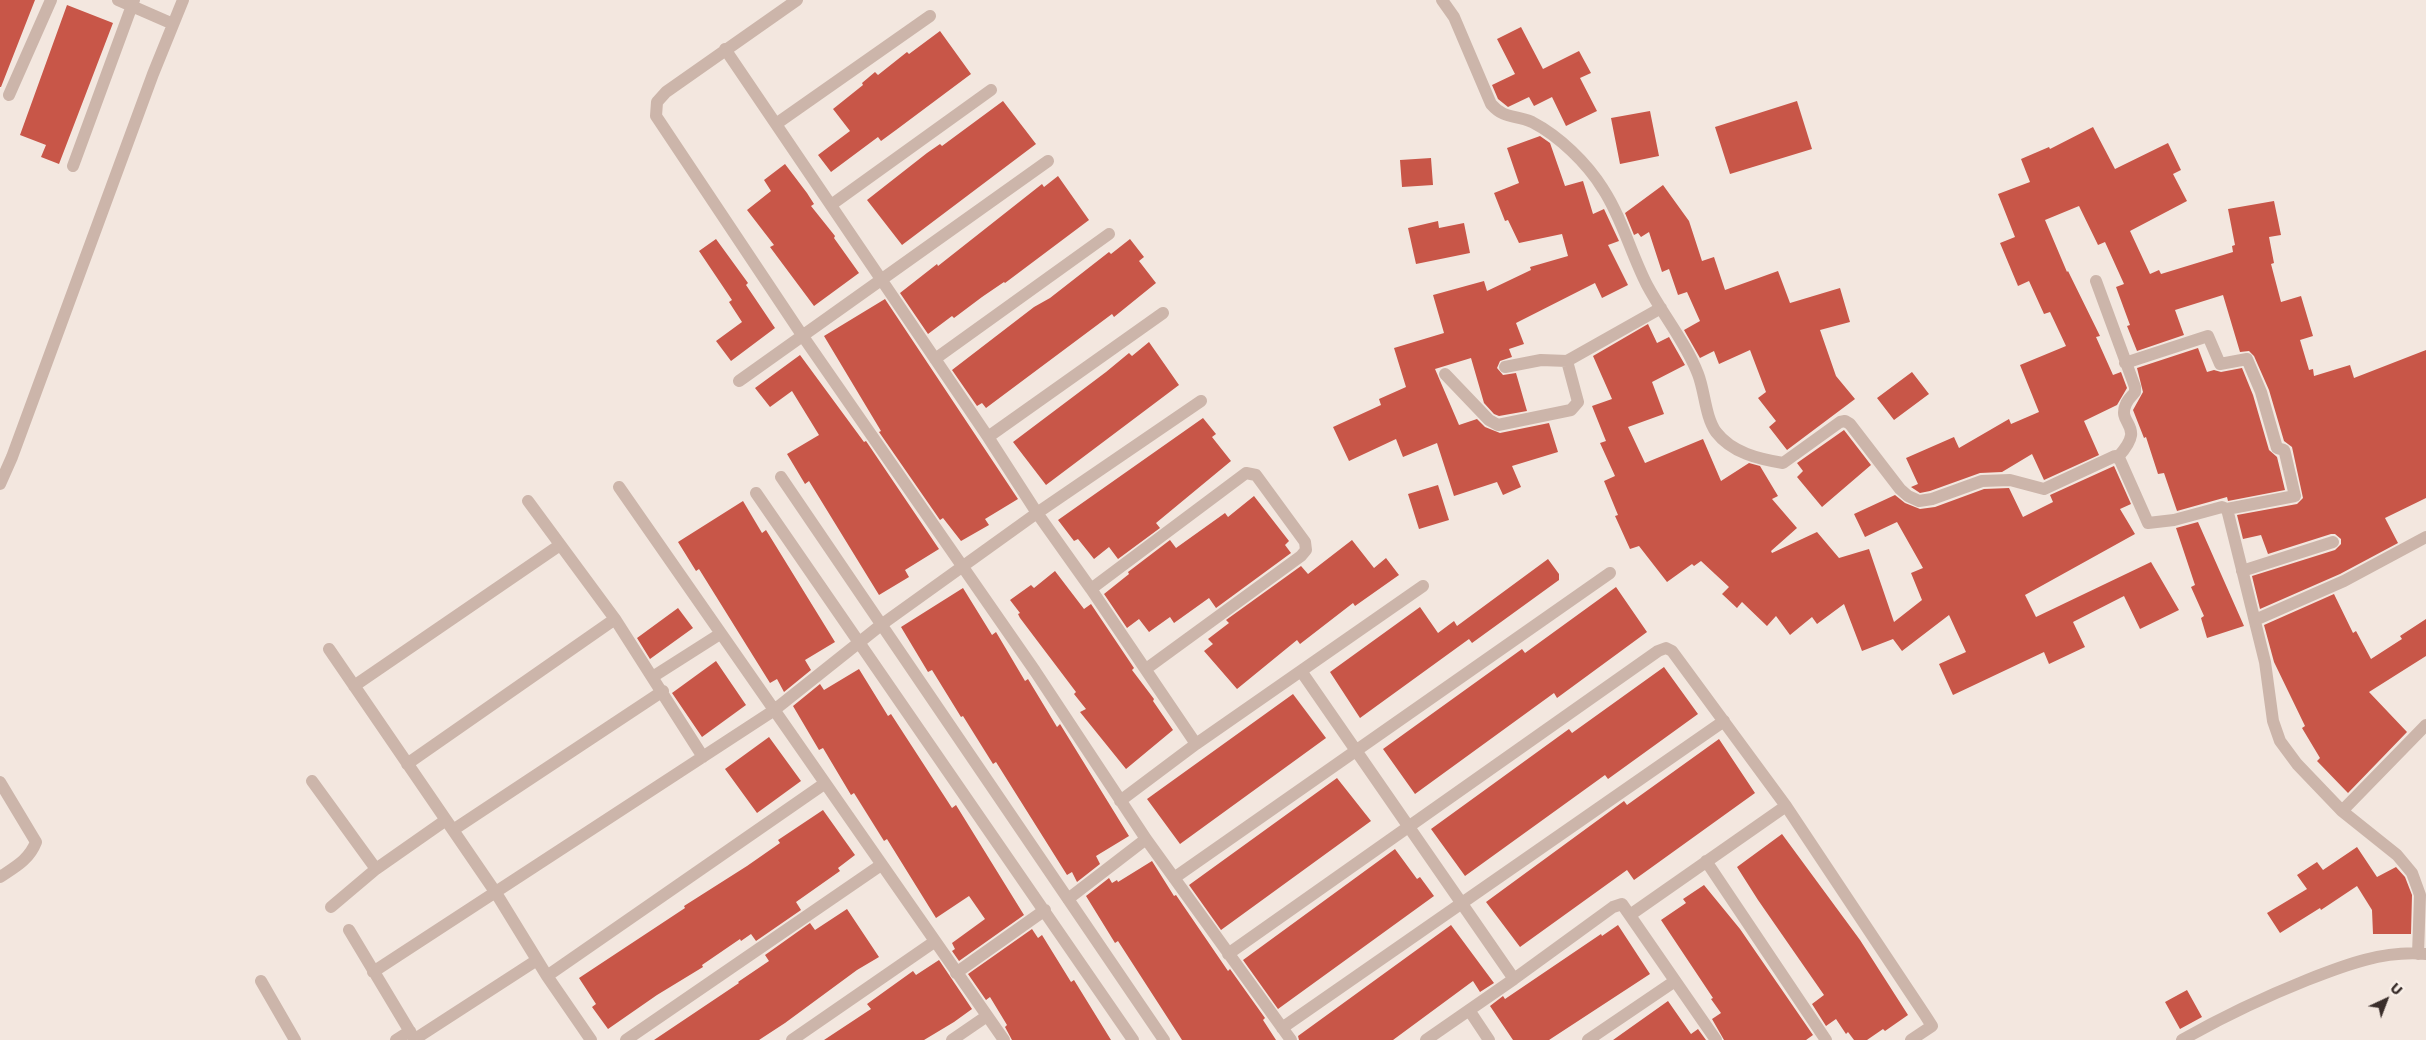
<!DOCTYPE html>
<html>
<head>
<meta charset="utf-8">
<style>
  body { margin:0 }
  #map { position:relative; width:2426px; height:1040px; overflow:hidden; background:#f3e7df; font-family:"Golos Text",sans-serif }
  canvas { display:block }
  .north { position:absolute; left:2361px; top:975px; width:50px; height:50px; -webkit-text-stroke:4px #fbf2eb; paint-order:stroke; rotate:43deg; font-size:14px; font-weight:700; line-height:20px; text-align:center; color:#392d2a }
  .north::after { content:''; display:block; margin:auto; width:18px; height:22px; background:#392d2a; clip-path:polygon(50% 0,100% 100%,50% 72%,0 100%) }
</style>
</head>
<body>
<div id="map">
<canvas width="2426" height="1040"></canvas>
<div class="north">U</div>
</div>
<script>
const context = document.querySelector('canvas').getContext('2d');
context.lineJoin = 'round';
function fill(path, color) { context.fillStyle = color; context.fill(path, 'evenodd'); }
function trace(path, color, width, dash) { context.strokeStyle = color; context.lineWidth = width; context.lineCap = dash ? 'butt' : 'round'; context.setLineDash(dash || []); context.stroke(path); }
const building = new Path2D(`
  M0 0H35L1 87H0Z
  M67 5 113 23 59 164 41 157 46 145 20 135Z
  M1521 27 1543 69 1579 51 1591 73 1580 78 1597 111 1566 126 1552 97 1534 106 1529 97 1508 107 1498 99 1492 85 1515 74 1497 39Z
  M940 31 971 74 896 130 881 141 878 137 831 172 818 155 850 131 833 109 863 85 862 83 875 72 878 75 907 52 909 54Z
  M1003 101 1036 144 902 245 867 200 927 153 940 144 942 146Z
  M1797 101 1812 149 1730 174 1715 127Z
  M1650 111 1659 156 1620 164 1611 118Z
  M2093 127 2115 169 2168 143 2181 170 2173 174 2187 201 2130 231 2150 274 2159 270 2161 274 2233 252 2232 246 2235 245 2228 209 2274 201 2281 235 2269 237 2274 263 2271 264 2281 302 2301 296 2313 336 2300 340 2309 370 2313 369 2314 376 2350 365 2354 378 2426 350V498L2385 518 2398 543 2340 574 2260 609 2252 576 2335 550 2341 544V539L2335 534H2331L2268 554 2261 535 2243 539 2237 515 2297 504 2303 498 2292 447 2284 441 2269 390 2254 356 2249 351 2240 352 2223 295 2175 310 2184 335 2137 351 2127 326 2130 325 2116 287 2124 284 2105 242 2098 245 2079 206 2045 220 2067 272 2068 271 2100 336 2096 337 2113 375 2121 372 2127 388 2117 405 2084 421 2099 455 2044 480 2032 454 2002 472 1980 473 1930 491 1920 493 1911 487 1918 484 1906 458 1954 437 1959 448 2009 419 2011 424 2039 412 2020 365 2066 346 2050 312 2044 314 2029 281 2018 286 2000 243 2015 237 1998 194 2030 182 2021 159 2049 147 2050 149Z
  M1540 136 1550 143 1565 186 1583 181 1593 214 1604 209 1619 241 1608 245 1628 285 1602 298 1595 283 1516 323 1524 344 1509 349 1512 357 1500 361 1497 368 1503 375 1516 373 1527 411 1499 416 1494 414 1484 403 1471 358 1435 369 1459 425 1477 419 1485 427 1500 433 1549 423 1558 452 1512 466 1521 487 1503 495 1497 482 1454 496 1437 443 1403 457 1396 439 1349 461 1333 427 1381 405 1379 399 1406 387 1394 348 1444 333 1433 295 1484 281 1487 291 1531 270 1530 267 1568 256 1562 234 1519 243 1508 220 1505 221 1494 193 1519 183 1507 148Z
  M1431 158 1433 185 1402 187 1400 160Z
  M785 164 807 193 814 204 811 206 835 236 834 238 859 273 814 306 770 247 774 245 747 210 771 191 764 180Z
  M1058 176 1089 220 1005 283 1004 282 982 297 954 318 952 316 928 334 900 293 937 264 938 266 1042 184 1044 187Z
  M1663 185 1689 221 1702 261 1714 257 1725 290 1778 271 1790 303 1840 288 1850 322 1820 330 1836 376 1855 399 1787 450 1769 427 1776 421 1758 398 1766 392 1750 350 1719 364 1714 351 1700 358 1684 330 1700 321 1687 292 1678 295 1669 269 1662 272 1649 232 1641 237 1638 233 1634 235 1625 213Z
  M1438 221 1439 228 1464 223 1470 253 1416 264 1408 228Z
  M716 239 748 283 746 285 775 328 731 361 716 341 742 322 729 302 732 300 699 251Z
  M1130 239 1144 257 1139 261 1156 283 1114 317 1112 314 986 408 982 403 977 406 952 370 1034 307 1050 298 1109 252 1111 254Z
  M885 299 1018 499 985 519 989 525 961 541 943 518 940 520 879 432 881 431 824 336Z
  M1648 324 1657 343 1669 337 1685 365 1652 382 1664 414 1628 427 1645 463 1703 439 1721 481 1749 463 1760 466 1778 496 1772 499 1797 528 1771 551 1772 553 1817 532 1839 558 1869 549 1894 622 1922 600 1911 573 1923 568 1897 522 1865 537 1854 514 1895 495 1905 503 1920 509 1935 507 1984 489 2009 488 2023 517 2053 502 2050 495 2114 466 2131 504 2120 509 2135 534 2025 595 2036 617 2151 562 2179 610 2140 629 2124 596 2073 622 2085 647 2049 664 2044 652 1953 695 1939 664 1966 652 1949 615 1902 651 1893 639 1862 651 1844 604 1817 624 1812 617 1790 635 1776 616 1767 626 1742 602 1737 608 1722 594 1729 587 1701 561 1694 566 1692 564 1667 582 1639 546 1630 549 1615 516 1618 515 1604 481 1615 476 1600 443 1606 441 1592 406 1612 399 1593 356Z
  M1149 342 1179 385 1046 485 1013 442 1106 372 1129 353 1132 356Z
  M2198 348 2207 372 2214 370 2221 372 2242 368 2253 395 2269 450 2277 457 2285 490 2228 501 2227 497 2177 511 2164 473 2158 474 2146 437 2144 438 2133 410 2143 392 2137 368Z
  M800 355 864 442 866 441 939 549 905 570 909 577 879 595 809 481 805 484 787 454 819 435 792 391 770 407 755 388Z
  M1912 372 1929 394 1894 420 1877 398Z
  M1203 418 1216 434 1212 437 1231 461 1156 523 1160 528 1118 559 1109 547 1094 559 1078 539 1074 541 1058 520Z
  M1844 430 1871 465 1822 507 1797 477 1803 471 1797 463Z
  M1438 485 1449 520 1419 529 1408 494Z
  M1254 496 1289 541 1285 545 1291 553 1216 608 1209 598 1174 623 1170 617 1149 632 1139 619 1127 628 1104 594 1129 574 1128 572 1170 540 1176 548 1225 513 1228 517Z
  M743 501 762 533 766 530 835 642 805 660 811 670 784 692 777 679 770 683 699 569 696 571 678 542Z
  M2198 522 2244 626 2207 638 2201 618 2204 616 2191 587 2195 585 2176 528Z
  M1352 540 1374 568 1386 558 1399 575 1355 606 1353 603 1300 644 1297 640 1237 689 1204 651 1213 644 1208 639 1229 623 1226 620 1301 566 1308 574Z
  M1548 559 1559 574V580L1472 643 1469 639 1360 718 1330 672 1420 607 1438 633 1454 621 1457 626Z
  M1055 571 1084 609 1091 604 1134 668 1132 670 1154 699 1153 701 1173 730 1126 769 1080 712 1086 709 1074 694 1076 692 1020 618 1018 614 1020 613 1010 600 1031 585 1034 588Z
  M1616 587 1647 632 1557 698 1554 693 1415 794 1383 749 1522 649 1525 653Z
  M963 588 992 635 996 632 1025 681 1028 679 1057 727 1060 724 1129 836 1096 856 1100 864 1077 882 1072 872 1067 875 996 762 993 764 963 716 961 717 932 670 928 672 901 627Z
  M2334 594 2353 633 2356 631 2371 659 2402 639 2400 636 2426 619V656L2369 692 2407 732 2348 793 2317 761 2320 758 2302 728 2305 726 2274 662 2264 625Z
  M678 608 693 628 650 659 637 638Z
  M716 661 746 705 702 737 672 693Z
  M1664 667 1698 714 1608 779 1605 775 1465 876 1431 829 1569 729 1572 733Z
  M859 669 888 716 891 714 952 808 956 805 1024 915 959 961 952 951 955 949 952 943 985 919 969 896 936 918 887 839 884 841 854 793 851 795 823 748 819 750 793 706 820 684 824 690Z
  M1293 694 1326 738 1180 844 1147 799Z
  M769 737 801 781 757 813 725 769Z
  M1719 739 1755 793 1634 880 1627 870 1520 947 1486 902 1624 801 1627 805Z
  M1337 778 1371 821 1221 930 1189 885Z
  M823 810 855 855 838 868 840 871 796 902 801 910 756 941 751 934 741 941 740 939 702 965 703 967 657 995 608 1029 592 1007 596 1004 579 978 685 908 684 906 747 866 780 843 778 840Z
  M1782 834 1860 940 1908 1015 1885 1031 1883 1029 1867 1040H1854L1848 1032 1846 1034 1836 1019 1826 1026 1812 1004 1824 995 1758 900 1737 867Z
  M2357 847 2377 877 2396 867 2405 877 2412 895 2411 934H2373L2372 910 2357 886 2321 910 2320 908 2280 933 2267 913 2307 889 2297 875 2317 862 2323 870Z
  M1395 849 1417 879 1420 877 1434 896 1278 1009 1243 960Z
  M1152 861 1174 896 1176 895 1228 971 1230 969 1265 1018 1263 1020 1276 1040H1182L1118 941 1115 943 1086 896 1109 878 1112 883 1117 880 1118 882Z
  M1704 885 1740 929 1813 1035 1806 1040H1724L1712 1019 1721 1013 1711 999 1713 998 1661 920 1686 903 1683 899Z
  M847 909 879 957 857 970 785 1023 759 1040H654L739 983 738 982 769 961 765 955 810 923 815 930Z
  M1451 925 1494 983 1480 992 1473 981 1393 1040H1299L1298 1036Z
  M1618 925 1650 974 1549 1040H1513L1490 1006 1503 996 1505 999 1601 934 1602 936Z
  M1032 929 1038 938 1042 935 1071 982 1074 980 1111 1040H1012L1005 1027 1007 1025 990 997 986 1000 968 974Z
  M939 960 972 1009 954 1022 924 1040H824L871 1009 867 1004 913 971 916 975Z
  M2187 990 2202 1017 2180 1029 2165 1002Z
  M1668 1001 1691 1034 1698 1029 1706 1040H1613Z`);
const minor = new Path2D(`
  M118 0 173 24
  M797 0 666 92 657 102 656 116 802 335 1035 671 1146 839 1291 1040
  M1442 0 1454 17 1491 104C1505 120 1515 114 1532 122 1559 136 1587 163 1603 189 1622 218 1631 254 1647 285 1663 315 1686 343 1698 374 1705 392 1705 416 1716 432 1732 453 1759 459 1783 463L1840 422 1845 421 1850 424 1900 489 1908 496 1919 501 1932 499 1982 481 2010 480 2044 489 2115 456 2120 460 2148 523 2174 520 2222 507 2227 509 2265 662 2273 721 2280 741 2297 764 2342 811 2397 855 2412 873 2420 895 2418 954
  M725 49 988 437 1037 513 1091 589 1196 744
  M9 95 51 0
  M776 124 930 16
  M73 166 134 0
  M831 205 991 90
  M2096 281 2135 387V392C2132 396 2128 399 2126 404 2116 426 2148 424 2118 457
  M935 359 1109 234
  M2125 363 2208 336 2220 364 2247 359 2261 392 2277 448 2284 450 2285 453 2295 496 2227 509
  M1505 367 1541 360 1567 361 1661 308
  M1445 374 1489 420 1498 425 1571 410 1578 402 1567 361
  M739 381 1048 161
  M988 437 1163 313
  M781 477 1164 1040
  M0 484 12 457 153 74 183 0
  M619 487 1004 1040
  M756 493 1133 1040
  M528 501 615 619 703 757
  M2242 571 2333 542
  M1091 589 1246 473 1256 475 1305 542 1306 550 1301 556 1146 669
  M2255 620 2344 581 2426 537
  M329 649 496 893 547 976 591 1040
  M1301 671 1514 979
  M654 676 720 634
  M354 686 560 545
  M407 764 615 619
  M312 781 376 869
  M0 782 36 842C29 860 15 867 0 877
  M1120 801 1196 744 1423 586
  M2342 811 2426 725
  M453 830 663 691
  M1706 861 1826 1040
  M1174 878 1610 573
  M1068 899 1146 839
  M331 907 376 869 446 820
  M1630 915 1786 806
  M349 930 415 1040
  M1228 954 1658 651 1666 648 1672 651 1786 806 1925 1015 1932 1026 1911 1040
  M373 972 773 711 881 625 1037 513 1201 401
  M956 973 1045 910
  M547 976 824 784
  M261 981 295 1040
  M1469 1010 1489 1040
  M1282 1028 1724 721
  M415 1039 537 960
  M396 1040 410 1031
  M626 1040 881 865
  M792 1040 934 942
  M952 1040 987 1016
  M1426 1040 1514 979 1613 907 1622 904 1716 1040
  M1588 1040 1675 981
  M2182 1040C2224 1016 2262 998 2307 980 2345 965 2384 950 2426 954`);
fill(building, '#c85648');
trace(minor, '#ccb5aa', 12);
</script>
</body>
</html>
